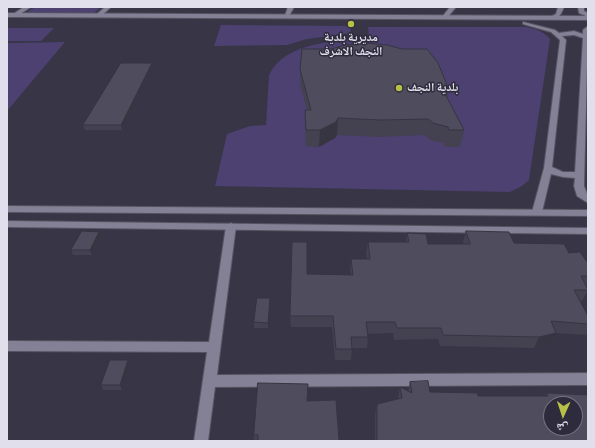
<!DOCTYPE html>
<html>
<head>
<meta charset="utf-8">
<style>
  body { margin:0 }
  #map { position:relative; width:595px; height:448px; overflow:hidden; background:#383546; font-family:"Zilla Slab","Noto Naskh Arabic",serif }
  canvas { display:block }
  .frame { position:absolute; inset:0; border:8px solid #e1dfeb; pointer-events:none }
  .north { position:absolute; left:543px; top:396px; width:40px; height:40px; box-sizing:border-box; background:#2e2b3c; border:1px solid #767382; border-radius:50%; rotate:183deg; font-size:11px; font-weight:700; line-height:16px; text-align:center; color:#e1dfeb }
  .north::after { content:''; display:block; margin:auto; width:14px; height:18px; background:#b8c147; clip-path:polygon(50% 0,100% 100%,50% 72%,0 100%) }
</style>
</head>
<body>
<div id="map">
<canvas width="595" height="448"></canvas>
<div class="frame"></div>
<div class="north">ش</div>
</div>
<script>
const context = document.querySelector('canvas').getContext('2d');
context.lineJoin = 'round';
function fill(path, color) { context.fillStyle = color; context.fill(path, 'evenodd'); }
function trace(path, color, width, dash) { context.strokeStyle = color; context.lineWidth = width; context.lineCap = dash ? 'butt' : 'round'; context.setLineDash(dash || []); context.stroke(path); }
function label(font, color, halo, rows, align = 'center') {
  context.font = font + ' "Zilla Slab","Noto Naskh Arabic",serif'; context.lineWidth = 3; context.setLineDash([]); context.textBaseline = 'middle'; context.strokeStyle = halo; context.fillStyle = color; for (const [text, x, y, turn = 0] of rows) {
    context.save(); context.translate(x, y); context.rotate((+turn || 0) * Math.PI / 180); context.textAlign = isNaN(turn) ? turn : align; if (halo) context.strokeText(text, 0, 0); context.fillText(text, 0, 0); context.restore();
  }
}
const green = new Path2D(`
  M35 7H101L93 14 26 13Z
  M221 25 350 26 351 33 307 39 287 45 214 46Z
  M368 27H526C536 29 543 31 550 39L529 180 522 186 510 192 215 186 227 134 250 126 266 125 269 75C284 42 338 40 369 39Z
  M7 28H54L41 41H7Z
  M65 42 7 111V43Z`);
const minor = new Path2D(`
  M24 7H31L17 16H13V14Z
  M105 7H111L100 17H96V15Z
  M288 7H294L288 18H284Z
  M450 7H456L447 18H443L442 17Z
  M558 7H564C561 14 559 20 550 19V17L556 14Z
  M578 7H584V11L588 13V17L579 13Z
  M523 22 555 30 559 33 574 31 583 34V30L588 26 584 186 588 196V203L577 196 574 186 575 178 563 177 551 174 542 212 537 215 532 212 544 168 560 40 551 32 523 24ZM574 35 583 38 575 172H563L552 167 566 40 562 36Z
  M231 223 236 226 217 375 588 373V385L215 387 208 441H194L207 352 7 351V341L209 342 226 226Z`);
const tertiary = new Path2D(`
  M7 13 588 16V20L7 17Z
  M7 206 588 210V216L7 212Z
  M7 221 588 228V234L7 227Z`);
const wall = new Path2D(`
  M152 63V67L122 130H85L83 125Z
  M300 69 449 90 447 99 464 130 460 147H445L444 143 430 140 425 135 379 137 337 135 335 138 319 147 306 146 305 126V110H307L300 84Z
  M466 231 514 243 569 253 588 261V287H586L588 290 582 301H580L588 316V331L586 335 555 333 550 344 534 348 440 346 438 339 394 340 393 333 368 334V337L367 348H352L351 360H335L332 327H291L290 316 307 274 351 275 350 270 351 259H367L366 253 368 242H406L407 233 428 244H463V242Z
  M101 237 92 255H73L71 250Z
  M270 298V304L268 328H254V322Z
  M128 360 130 365 122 390H103L101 385Z
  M410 382 430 392 478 396H545L547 393 588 441H375V415L377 404 398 399 400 387 408 391Z
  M307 401 339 440 348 441H254V435Z`);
const shadedWall = new Path2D(`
  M152 63V67L122 130 121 125Z
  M338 118 337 135 335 138 319 147 320 130Z
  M99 232 101 237 92 255 90 250Z
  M270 298V304L268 328V323Z
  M556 333 550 344 534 348 539 337Z
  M128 360 130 365 122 390 120 385Z`);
const building = new Path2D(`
  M365 43 387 45 402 49H427L438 63 449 90H443L464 130H449L448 127 433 123 428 119 381 120 338 118 336 122 320 130H306L305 110H311L300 69 302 49H331L345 45Z
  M121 63H152L121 125H83Z
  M82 231 99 232 90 250H71Z
  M466 231 509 232 514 243 564 244 569 253 580 252 587 262 588 261V276H581L588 290H574L588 316V324L551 321 556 333 539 337 443 335 441 328H397L395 322H366L368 337H351L352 349H336L333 316H290L292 242H307V274L353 275 351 259H370L368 242H409L407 233 426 234 428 244H470Z
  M257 298H270L268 323 254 322Z
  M110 360H128L120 385H101Z
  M428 381 430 392 477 393 478 396H548L547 393 588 395V441H377V404L402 398 400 387 412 393 410 382ZM551 404H575V428H551Z
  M258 383 308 384 307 401 336 400 339 440 348 441H258V435H254Z`);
const markers = [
  [351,24,4,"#b8c147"],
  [399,88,4,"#b8c147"]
];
const farPoinames = [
  ["مديرية بلدية",351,38],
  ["النجف الاشرف",351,52],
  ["بلدية النجف",407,88,"left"]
];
fill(green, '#4c4170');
trace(minor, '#565361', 2);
trace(tertiary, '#565361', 2);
fill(minor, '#848095');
fill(tertiary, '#848095');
fill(wall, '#444151');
fill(shadedWall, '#373542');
fill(building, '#4f4c5e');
trace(building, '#373542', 1);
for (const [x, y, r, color] of markers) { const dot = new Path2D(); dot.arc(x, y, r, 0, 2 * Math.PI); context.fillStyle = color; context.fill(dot); trace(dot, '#2e2b3c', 1.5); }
label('bold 12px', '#e1dfeb', '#2e2b3c', farPoinames);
</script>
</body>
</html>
